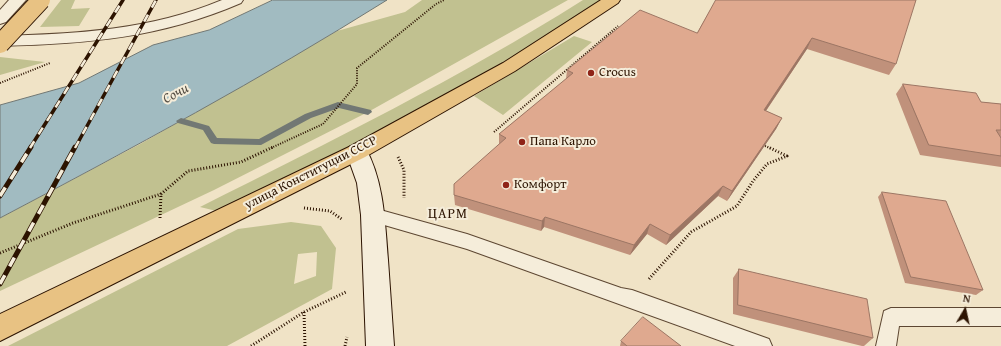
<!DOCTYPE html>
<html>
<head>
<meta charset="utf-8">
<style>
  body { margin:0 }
  #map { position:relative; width:1001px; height:346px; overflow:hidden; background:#f0e3c6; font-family:"Gentium Book Plus",serif }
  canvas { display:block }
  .north { position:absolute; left:945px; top:290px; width:40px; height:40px; -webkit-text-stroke:3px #f5edda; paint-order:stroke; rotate:9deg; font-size:11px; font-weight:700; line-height:16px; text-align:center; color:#2c1300 }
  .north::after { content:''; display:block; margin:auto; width:14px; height:18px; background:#2c1300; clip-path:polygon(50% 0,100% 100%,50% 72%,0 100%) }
</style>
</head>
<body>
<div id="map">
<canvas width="1001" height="346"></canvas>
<div class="north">N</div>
</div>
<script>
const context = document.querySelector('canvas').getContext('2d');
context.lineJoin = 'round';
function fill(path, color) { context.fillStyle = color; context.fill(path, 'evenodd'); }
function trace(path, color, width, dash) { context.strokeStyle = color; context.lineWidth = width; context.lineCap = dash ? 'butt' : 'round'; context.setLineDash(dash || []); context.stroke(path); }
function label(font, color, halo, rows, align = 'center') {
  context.font = font + ' "Gentium Book Plus",serif'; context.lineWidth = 4; context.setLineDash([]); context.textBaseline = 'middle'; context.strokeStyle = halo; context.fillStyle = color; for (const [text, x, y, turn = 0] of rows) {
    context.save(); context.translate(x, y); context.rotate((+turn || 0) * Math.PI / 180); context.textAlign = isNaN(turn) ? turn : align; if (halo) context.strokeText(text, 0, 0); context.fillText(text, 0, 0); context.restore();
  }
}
const green = new Path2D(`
  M61 0H75L71 9 90 8 79 26 40 27Z
  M422 0H568L368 112 214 190 0 291V218L142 143 337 31 405 12Z
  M583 0H612L576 25 229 214 200 207C329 142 460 78 583 0Z
  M574 36 592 42 503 115 474 96Z
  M0 57 45 62 0 75Z
  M291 222 321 226 336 248 332 289 227 346H8L238 229ZM317 252 316 276 294 284 298 254Z`);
const water = new Path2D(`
  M273 0H387C261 79 131 149 0 218V105L79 83 153 45 209 30Z`);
const stream = new Path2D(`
  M338 102 371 110 372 112 368 115 339 108 311 118 261 145 214 144 211 143 203 130 178 123 176 121 181 118 209 126 217 138 259 139 305 114Z`);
const pathFar1 = new Path2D(`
  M0 83 50 63
  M494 132 618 26
  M765 146 770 148
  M271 148 323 124 357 84V68L436 4 444 0`);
const path = new Path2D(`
  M398 157 404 170V198
  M304 208 330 211 343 220
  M160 218 161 194 188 171 241 162 273 147
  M0 253 73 223 161 194
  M649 279 691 232 737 206 753 181 767 164 787 156 768 147
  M304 312 305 346
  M251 346 304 312 346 292
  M345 346 347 337`);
const service = new Path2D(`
  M373 208 467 234 621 288 632 290 769 339 772 346H735L467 249 367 220 364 215 367 210Z
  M891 308H1001V326H899L896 346H876L884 311Z`);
const minor = new Path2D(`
  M222 0H243L241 3C160 38 86 44 0 46V36C76 34 151 30 222 0Z`);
const tertiary = new Path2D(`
  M9 0H26L6 22 0 24V10Z`);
const secondary = new Path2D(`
  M357 144 365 147C384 181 385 222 388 260 390 289 392 317 394 346H366L361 215 357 183 346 152 349 147Z`);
const primary = new Path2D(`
  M601 0H620L618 3 515 71 365 157 0 341V314L349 147 503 63Z`);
const railFar1 = new Path2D(`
  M30 148 123 0
  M75 148 156 0`);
const rail = new Path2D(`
  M0 196 31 147
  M0 284 75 147`);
const primaryBridge = new Path2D(`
  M0 44 41 0`);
const wall = new Path2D(`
  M716 0 896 64 889 75 807 49 766 111 782 118 776 129 727 201 718 196 666 245 647 234 630 255 544 227 541 231 455 205 454 195 499 144V134L566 79 567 70 697 33Z
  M903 84 981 102 1001 104V167L920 155 896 94Z
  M882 192 983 290 976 295 905 283 878 197Z
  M739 269 873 338 864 346H862L733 314V278Z
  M621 341 681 346H620Z`);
const shadedWall = new Path2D(`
  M812 38 807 49 759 121 764 110Z
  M782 118 776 129 727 201 732 191Z
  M723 186 718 196 666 245 670 235Z
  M545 217 544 227 541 231 542 221Z
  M650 224 647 234 630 255 634 245Z`);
const building = new Path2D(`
  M716 0H916L896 64 812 38 764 110 782 118 732 191 723 186 670 235 650 224 634 245 545 217 542 221 454 195V184L506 138 499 134 573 73 567 70 640 10 697 33Z
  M903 84 976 93 981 102 1001 104V130H996L1001 138V156L929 145Z
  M882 192 946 201 983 290 911 277Z
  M739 269 867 299 873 338 738 305Z
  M643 317 681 346H627L621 341Z`);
const markers = [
  [591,73,4,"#8f2418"],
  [522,142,4,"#8f2418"],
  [506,185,4,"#8f2418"]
];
const poiNames = [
  ["Crocus",599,73],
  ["Папа Карло",530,142],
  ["Комфорт",514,185]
];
const streetNames = [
  ["улица Конституции СССР",311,173,-27]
];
const waterNames = [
  ["Сочи",176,94,-28]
];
const neighbourhoodNames = [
  ["ЦАРМ",448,214]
];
fill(green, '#c1c190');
fill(water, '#a1bbc1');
trace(water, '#727874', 1);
fill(stream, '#727874');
trace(service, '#5d4732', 2);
trace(minor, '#5d4732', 2);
trace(tertiary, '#5d4732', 2);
trace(secondary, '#2c1300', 2);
trace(primary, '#2c1300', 2);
trace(pathFar1, '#2c1300', 2, [1, 1.5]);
trace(path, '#2c1300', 3, [1, 2]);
fill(service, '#f5edda');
fill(minor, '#f5edda');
fill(tertiary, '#f5edda');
fill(secondary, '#f5edda');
fill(primary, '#e8c283');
trace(railFar1, '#2c1300', 3.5);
trace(rail, '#2c1300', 5);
trace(railFar1, '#f5edda', 2.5, [8]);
trace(rail, '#f5edda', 3.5, [10]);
trace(primaryBridge, '#2c1300', 20, []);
trace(primaryBridge, '#e8c283', 18);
fill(wall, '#c0917b');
fill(shadedWall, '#9c7664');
fill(building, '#dfa98f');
trace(building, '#9c7664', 1);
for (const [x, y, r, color] of markers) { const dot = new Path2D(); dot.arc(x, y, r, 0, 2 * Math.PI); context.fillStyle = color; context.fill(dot); trace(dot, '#f5edda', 1.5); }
label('13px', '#2c1300', '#f5edda', poiNames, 'left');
label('13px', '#2c1300', '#f5edda', streetNames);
label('italic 14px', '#554e44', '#f5edda', waterNames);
context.letterSpacing = '1px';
label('14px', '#2c1300', '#f5edda', neighbourhoodNames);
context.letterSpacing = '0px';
</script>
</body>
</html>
